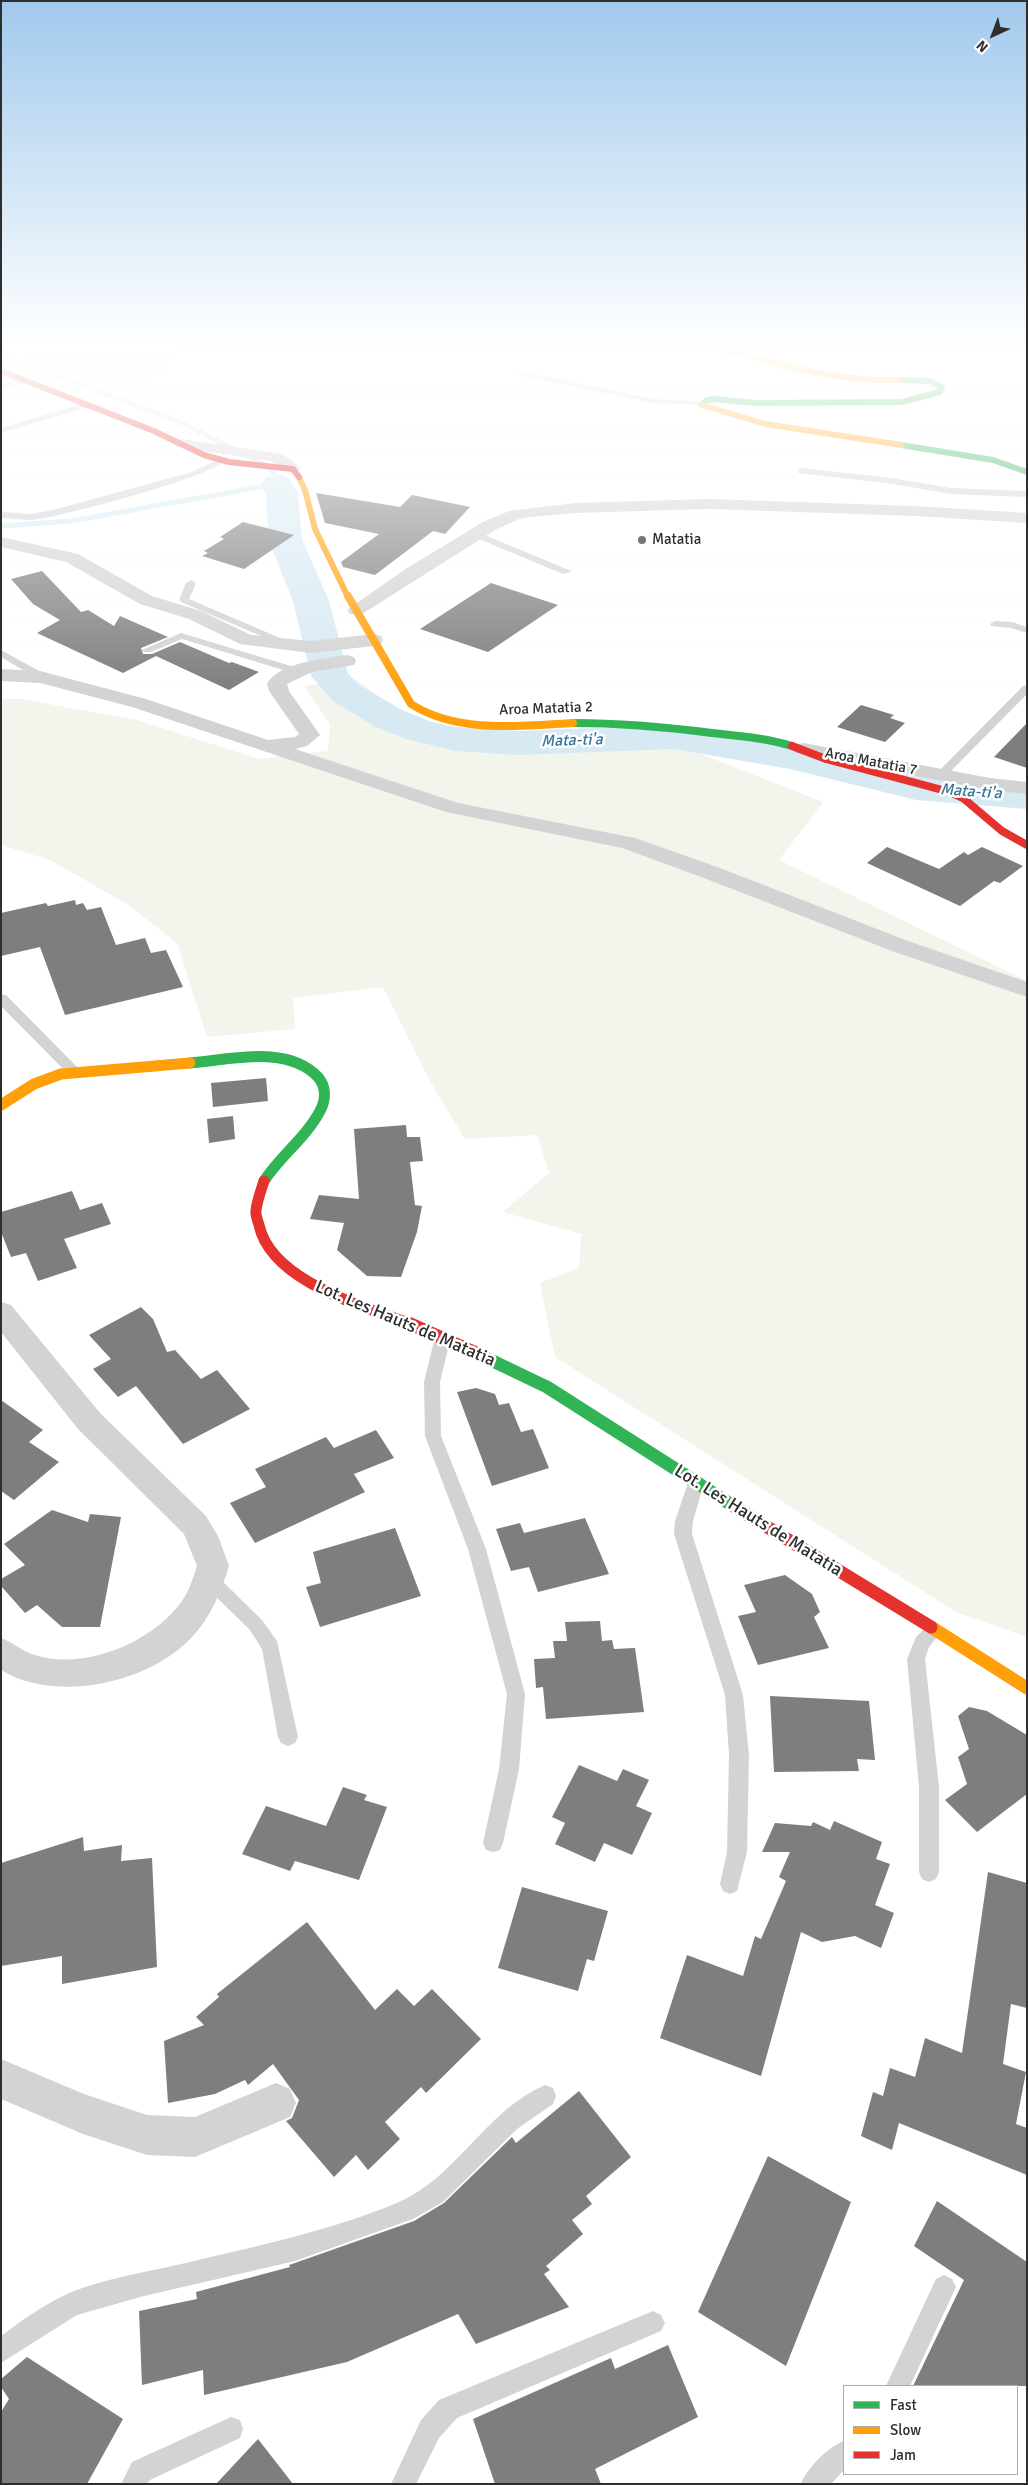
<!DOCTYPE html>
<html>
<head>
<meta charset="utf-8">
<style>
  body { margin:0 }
  #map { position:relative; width:1028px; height:2485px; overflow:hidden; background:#fff; font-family:Signika,sans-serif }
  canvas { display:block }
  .frame { position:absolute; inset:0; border:2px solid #2e2e2e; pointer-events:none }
  .legend { position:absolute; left:843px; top:2385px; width:175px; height:90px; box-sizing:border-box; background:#fff; border:1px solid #ababab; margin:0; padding:6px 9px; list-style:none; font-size:15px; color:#2e2e2e }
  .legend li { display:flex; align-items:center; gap:10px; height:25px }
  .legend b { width:25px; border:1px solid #ababab }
  .north { position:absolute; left:968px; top:10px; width:50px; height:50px; -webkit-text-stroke:4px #fff; paint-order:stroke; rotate:223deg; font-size:14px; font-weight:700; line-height:20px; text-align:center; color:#2e2e2e }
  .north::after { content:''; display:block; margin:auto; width:18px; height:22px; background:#2e2e2e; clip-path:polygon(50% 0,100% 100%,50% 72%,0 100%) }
</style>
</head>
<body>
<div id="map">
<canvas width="1028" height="2485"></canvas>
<div class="frame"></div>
<ul class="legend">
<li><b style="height:6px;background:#30b455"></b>Fast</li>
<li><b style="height:6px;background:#ff9f0a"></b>Slow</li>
<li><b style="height:6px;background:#e5322d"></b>Jam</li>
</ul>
<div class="north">N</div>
</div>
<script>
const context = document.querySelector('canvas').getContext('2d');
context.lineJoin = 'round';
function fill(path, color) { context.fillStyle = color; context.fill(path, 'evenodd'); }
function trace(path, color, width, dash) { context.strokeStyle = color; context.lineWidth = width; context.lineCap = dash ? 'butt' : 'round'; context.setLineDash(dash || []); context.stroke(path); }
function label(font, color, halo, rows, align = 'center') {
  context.font = font + ' Signika,sans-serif'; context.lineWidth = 5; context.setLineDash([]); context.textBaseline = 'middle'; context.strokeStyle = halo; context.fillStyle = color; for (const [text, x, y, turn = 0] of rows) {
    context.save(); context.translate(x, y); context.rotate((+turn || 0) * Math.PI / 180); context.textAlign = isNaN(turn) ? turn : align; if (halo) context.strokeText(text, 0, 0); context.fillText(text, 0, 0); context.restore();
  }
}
const green = new Path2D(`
  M1 343H175L166 365 133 390 20 352 1 349Z
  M355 679 411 720 435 727 500 735 565 732 647 733 823 802 779 860 1027 981V1637L956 1612 555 1357 540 1283 579 1268 581 1234 503 1212 549 1173 537 1135 465 1139 430 1081 383 987 293 998 295 1029 207 1037 177 943 127 904 50 860 1 845V699H21L137 720 259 759 328 751 330 724 304 686Z`);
const stream = new Path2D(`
  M1 358 22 363 178 421 258 461 273 472 277 484 71 521 1 526`);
const river = new Path2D(`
  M277 474 288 477 298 493 302 539 329 601 348 673 359 685 402 710 432 722 456 727 519 731 674 725 790 745 916 776 1027 785V809L916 800 790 769 674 749 519 755 456 751 406 739 374 726 333 701 311 676 293 601 268 539 266 493 261 484 266 477Z`);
const building = new Path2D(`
  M316 493 400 507 412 495 470 507 445 534 433 531 375 575 343 567 341 562 379 534 325 523Z
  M243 522 294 535 244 569 202 556 208 553 204 551 224 539 220 537Z
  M42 571 81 612 88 610 114 626 120 616 168 637 141 648 143 654H152L180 642 229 663 232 662 259 672 229 690 156 656 123 673 37 633 60 620 33 604 11 579Z
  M491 583 558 605 488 652 420 629Z
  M861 705 894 715 890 718 905 723 885 742 837 727Z
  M1027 723V768L994 757Z
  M887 847 939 869 964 852 968 855 982 847 1023 866 1000 883 994 881 960 906 867 863Z
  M75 900 76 905 83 903 87 910 101 907 116 945 145 938 151 953 166 950 183 987 65 1015 40 947 1 956V913L46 903 48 906Z
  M266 1078 268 1101 213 1107 211 1083Z
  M233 1116 235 1139 209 1143 207 1119Z
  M406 1125 407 1137H420L423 1161 410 1162 415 1205 422 1206 417 1232 401 1277 367 1276 337 1250 344 1223 310 1219 319 1195 359 1199 354 1129Z
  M72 1191 80 1210 102 1203 111 1224 64 1239 77 1268 38 1281 26 1253 11 1257 1 1232V1212Z
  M141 1307 153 1319 167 1352 175 1350 201 1379 217 1370 250 1409 183 1444 136 1386 118 1397 93 1369 111 1359 89 1335Z
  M476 1388 495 1394 499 1405 509 1403 521 1432 533 1429 549 1468 492 1486 457 1392Z
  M1 1400 43 1430 29 1442 59 1462 14 1500 1 1491Z
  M376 1430 394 1458 354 1474 365 1492 255 1543 230 1503 266 1487 255 1469 326 1437 334 1448Z
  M52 1510 88 1522 90 1514 121 1517 100 1627H62L37 1605 25 1613 1 1586V1579L25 1565 4 1544Z
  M585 1518 609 1574 538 1592 529 1567 511 1571 496 1529 520 1523 524 1533Z
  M395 1528 421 1596 320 1627 306 1587 321 1583 313 1552Z
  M785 1575 812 1594 820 1612 814 1617 829 1648 758 1665 738 1616 756 1612 744 1585Z
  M600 1621 602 1641 612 1640 614 1649 635 1648 644 1712 546 1719 543 1687 536 1688 534 1659 555 1658 553 1641H567L565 1622Z
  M770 1696 869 1701 875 1760 857 1759 859 1771 774 1772Z
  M969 1707 987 1711 1027 1735V1794L977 1832 945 1800 967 1784 958 1757 969 1749 958 1716Z
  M579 1765 617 1781 623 1769 649 1780 636 1806 652 1813 632 1855 604 1843 595 1862 555 1844 565 1823 552 1817Z
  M343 1787 367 1795 364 1800 387 1807 359 1880 295 1861 290 1871 242 1854 266 1806 326 1826Z
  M834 1821 882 1842 876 1859 890 1864 875 1905 894 1913 881 1948 855 1936 822 1942 801 1932 761 2076 660 2038 687 1955 743 1976 755 1936 761 1939 786 1881 779 1877 790 1852H762L775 1823 811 1826 813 1822 830 1830Z
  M83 1837 84 1851 122 1845 121 1861 152 1858 157 1967 62 1984V1956L1 1966V1863Z
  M988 1872 1027 1883V2008L1011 2004 1003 2064 1026 2072 1016 2124 1027 2128V2175L899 2123 892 2150 861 2136 873 2092 883 2096 890 2068 915 2077 925 2038 962 2053Z
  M522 1887 608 1911 594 1961 587 1959 578 1991 498 1968Z
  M307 1922 375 2010 397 1989 414 2006 432 1989 481 2039 426 2093 421 2087 385 2122 400 2139 368 2170 356 2155 334 2177 286 2121 292 2118 299 2100 273 2064 248 2085 245 2080 215 2094 168 2103 164 2041 204 2025 196 2017 219 1997 217 1994Z
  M579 2091 631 2157 586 2196 592 2204 572 2220 583 2234 546 2266 550 2270 544 2274 569 2307 476 2344 458 2314 347 2362 204 2395 203 2370 142 2385 139 2311 197 2299 196 2292 290 2267 289 2265 292 2264 414 2221 444 2203 512 2137 516 2143Z
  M768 2156 851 2202 786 2366 698 2312Z
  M937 2201 1027 2262V2386H913L964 2280 914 2246Z
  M668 2345 698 2417 595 2469 601 2484H495L473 2419 611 2358 615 2369Z
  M27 2357 123 2419 87 2484H1V2412L9 2399 1 2387V2379Z
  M258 2439 293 2484H216Z`);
const lane = new Path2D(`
  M521 371 653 399 702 401 706 403 702 405 653 403 518 375 517 373Z
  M25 377 29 379 28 381 1 390V385Z
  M88 402 92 404 91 406 1 433V428Z
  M218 459 225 461C208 478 60 517 32 520 22 520 11 518 1 518V512L31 514 53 510 192 472Z
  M801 468 893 478 950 488 1027 491V497L950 494 893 484 798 473V469Z
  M475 531 569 570 571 572 563 574 472 536 470 534Z
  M191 580 196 583 189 599 294 644 285 646 181 602 179 600 186 583Z
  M995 621 1012 622 1027 627V633L1011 628 991 626 990 624Z
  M181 633 301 669 302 671 297 674 293 673 182 639 151 652H143L142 650Z
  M1 650 48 676 49 678 48 680H40L1 657Z
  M1027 685V694L945 777H937V773L1023 686Z
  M1 994 6 995 78 1068 80 1071 78 1074H68L1 1006Z
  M443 1331 449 1333 451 1337 440 1382 441 1436 486 1549 525 1694 519 1769 503 1843 500 1850 493 1852 486 1850 483 1843 499 1769 507 1694 468 1549 425 1436 424 1382 435 1337 437 1333Z
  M696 1476 702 1478 704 1483 693 1521 692 1534 743 1695 749 1755 747 1852 737 1891 730 1894 723 1891 720 1884 727 1852 729 1755 725 1695 674 1534 675 1521 688 1483 690 1478Z
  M209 1572 215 1574 262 1620 277 1641 298 1737 295 1743 288 1746 281 1743 278 1737 262 1649 250 1630 203 1584 200 1579 203 1574Z
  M934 1622 940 1625 943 1630 929 1647 925 1659 939 1787V1872L936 1879 929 1882 922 1879 919 1872V1787L907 1659 916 1637 928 1625Z
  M545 2085 553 2088 556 2096 553 2104 517 2129 443 2202 413 2219 295 2261 144 2296 77 2315 1 2363V2336C21 2321 42 2306 65 2295 94 2281 145 2272 177 2265 252 2247 328 2232 399 2202 457 2177 486 2110 545 2085Z
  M944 2275 952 2279 956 2287 910 2386H886L936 2279Z
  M653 2311 661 2315 665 2323 661 2331 457 2418 439 2438 416 2484H391L421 2420 439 2400Z
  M231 2417 240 2420 243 2429 240 2438 150 2480 147 2484H121L132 2462Z
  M844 2441V2470L831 2484H801C807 2468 828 2447 844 2441Z`);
const street = new Path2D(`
  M182 439 281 454 292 460 301 469 293 474 271 461 176 447 174 444Z
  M709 499 915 506 1027 513V523L915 516 709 509 575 513 531 517 519 519 495 530 362 614H350L347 610 404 570 483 522 509 511 575 503Z
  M1 537 78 554 152 596 201 611 251 635 311 641 374 634 381 636 383 640 381 644 374 646 311 653 240 644 189 619 140 604 66 562 1 547Z
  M347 655 354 657 356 661 354 665 312 672 287 684 289 691 320 735 307 746 295 749 458 803 635 838 720 868 908 941 1027 982V997L892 951 704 878 622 848 446 812 132 707 40 683 1 681V669L40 671 146 699 268 740 295 737 299 734 269 691 267 684C279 662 325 659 347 655Z
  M803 743 990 778 1027 782V794L990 790 796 753 793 749 796 745Z
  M1 1302 11 1305 100 1413 206 1516 218 1536 229 1566C221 1592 211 1617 192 1637 150 1683 56 1704 1 1670V1638C13 1642 23 1652 35 1655 85 1671 153 1642 182 1601 189 1591 193 1578 197 1566L184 1534 78 1429 1 1332Z
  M1 2059 84 2094 147 2115 195 2117 276 2083 290 2089 296 2103 290 2117 195 2157 147 2155 83 2134 1 2099Z`);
const fastFar3 = new Path2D(`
  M702 405 707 400 715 399 756 403 902 402 940 392 942 387 929 381 898 380
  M901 445 993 460 1027 472`);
const fastFar2 = new Path2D(`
  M573 723C620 723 666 727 712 733 739 736 766 738 792 746`);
const fastFar1 = new Path2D(`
  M190 1063C230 1060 287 1044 318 1077 326 1086 326 1099 321 1109 307 1137 281 1155 264 1181`);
const fast = new Path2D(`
  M476 1353 547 1387 746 1514`);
const slowFar3 = new Path2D(`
  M700 343C766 360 829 382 898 380
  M702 405 765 424 901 445
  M299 477 305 490 315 529 348 597`);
const slowFar2 = new Path2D(`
  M348 596 411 704C458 734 520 726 573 723`);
const slowFar1 = new Path2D(`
  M1 1105 34 1084 61 1074 190 1063`);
const slow = new Path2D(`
  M931 1627 1027 1688`);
const jamFar3 = new Path2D(`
  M1 371 154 431 204 455 229 462 293 469 299 477`);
const jamFar2 = new Path2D(`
  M792 746 826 759 950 792 963 798 1002 831 1027 845`);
const jamFar1 = new Path2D(`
  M264 1181C261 1190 257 1201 256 1210 255 1215 258 1221 259 1225 271 1281 362 1306 409 1323`);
const jam = new Path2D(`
  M406 1322 476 1353
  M746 1514 931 1627`);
const markers = [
  [642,540,5,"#777"]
];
const farPoinames = [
  ["Matatia",652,540]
];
const farStreetnames = [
  ["Aroa Matatia 2",546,709,-2],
  ["Aroa Matatia 7",871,762,11]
];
const farWaternames = [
  ["Mata-ti'a",572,741,-2],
  ["Mata-ti'a",971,792,4]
];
const streetNames = [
  ["Lot. Les Hauts de Matatia",405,1324,23],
  ["Lot. Les Hauts de Matatia",758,1521,32]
];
fill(green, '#f1f5eb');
trace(stream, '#d7e9f3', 5);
fill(river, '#d7e9f3');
fill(building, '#7e7e7e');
fill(lane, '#d3d3d3');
fill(street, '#d3d3d3');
trace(fastFar3, '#30b455', 6);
trace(fastFar2, '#30b455', 8);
trace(fastFar1, '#30b455', 11);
trace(fast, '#30b455', 13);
trace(slowFar3, '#ff9f0a', 6);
trace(slowFar2, '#ff9f0a', 8);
trace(slowFar1, '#ff9f0a', 11);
trace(slow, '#ff9f0a', 13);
trace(jamFar3, '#e5322d', 6);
trace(jamFar2, '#e5322d', 8);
trace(jamFar1, '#e5322d', 11);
trace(jam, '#e5322d', 13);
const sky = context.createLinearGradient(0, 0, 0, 691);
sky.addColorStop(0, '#a1c9ec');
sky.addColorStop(0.5, '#fff');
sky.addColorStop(1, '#ffffff00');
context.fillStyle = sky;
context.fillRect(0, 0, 1028, 691);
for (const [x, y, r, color] of markers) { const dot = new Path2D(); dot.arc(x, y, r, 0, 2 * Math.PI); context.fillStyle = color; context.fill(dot); trace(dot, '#fff', 2); }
label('15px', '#2e2e2e', '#fff', farPoinames, 'left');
label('15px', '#2e2e2e', '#fff', farStreetnames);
label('italic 16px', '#367397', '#fff', farWaternames);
label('18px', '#2e2e2e', '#fff', streetNames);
</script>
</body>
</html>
